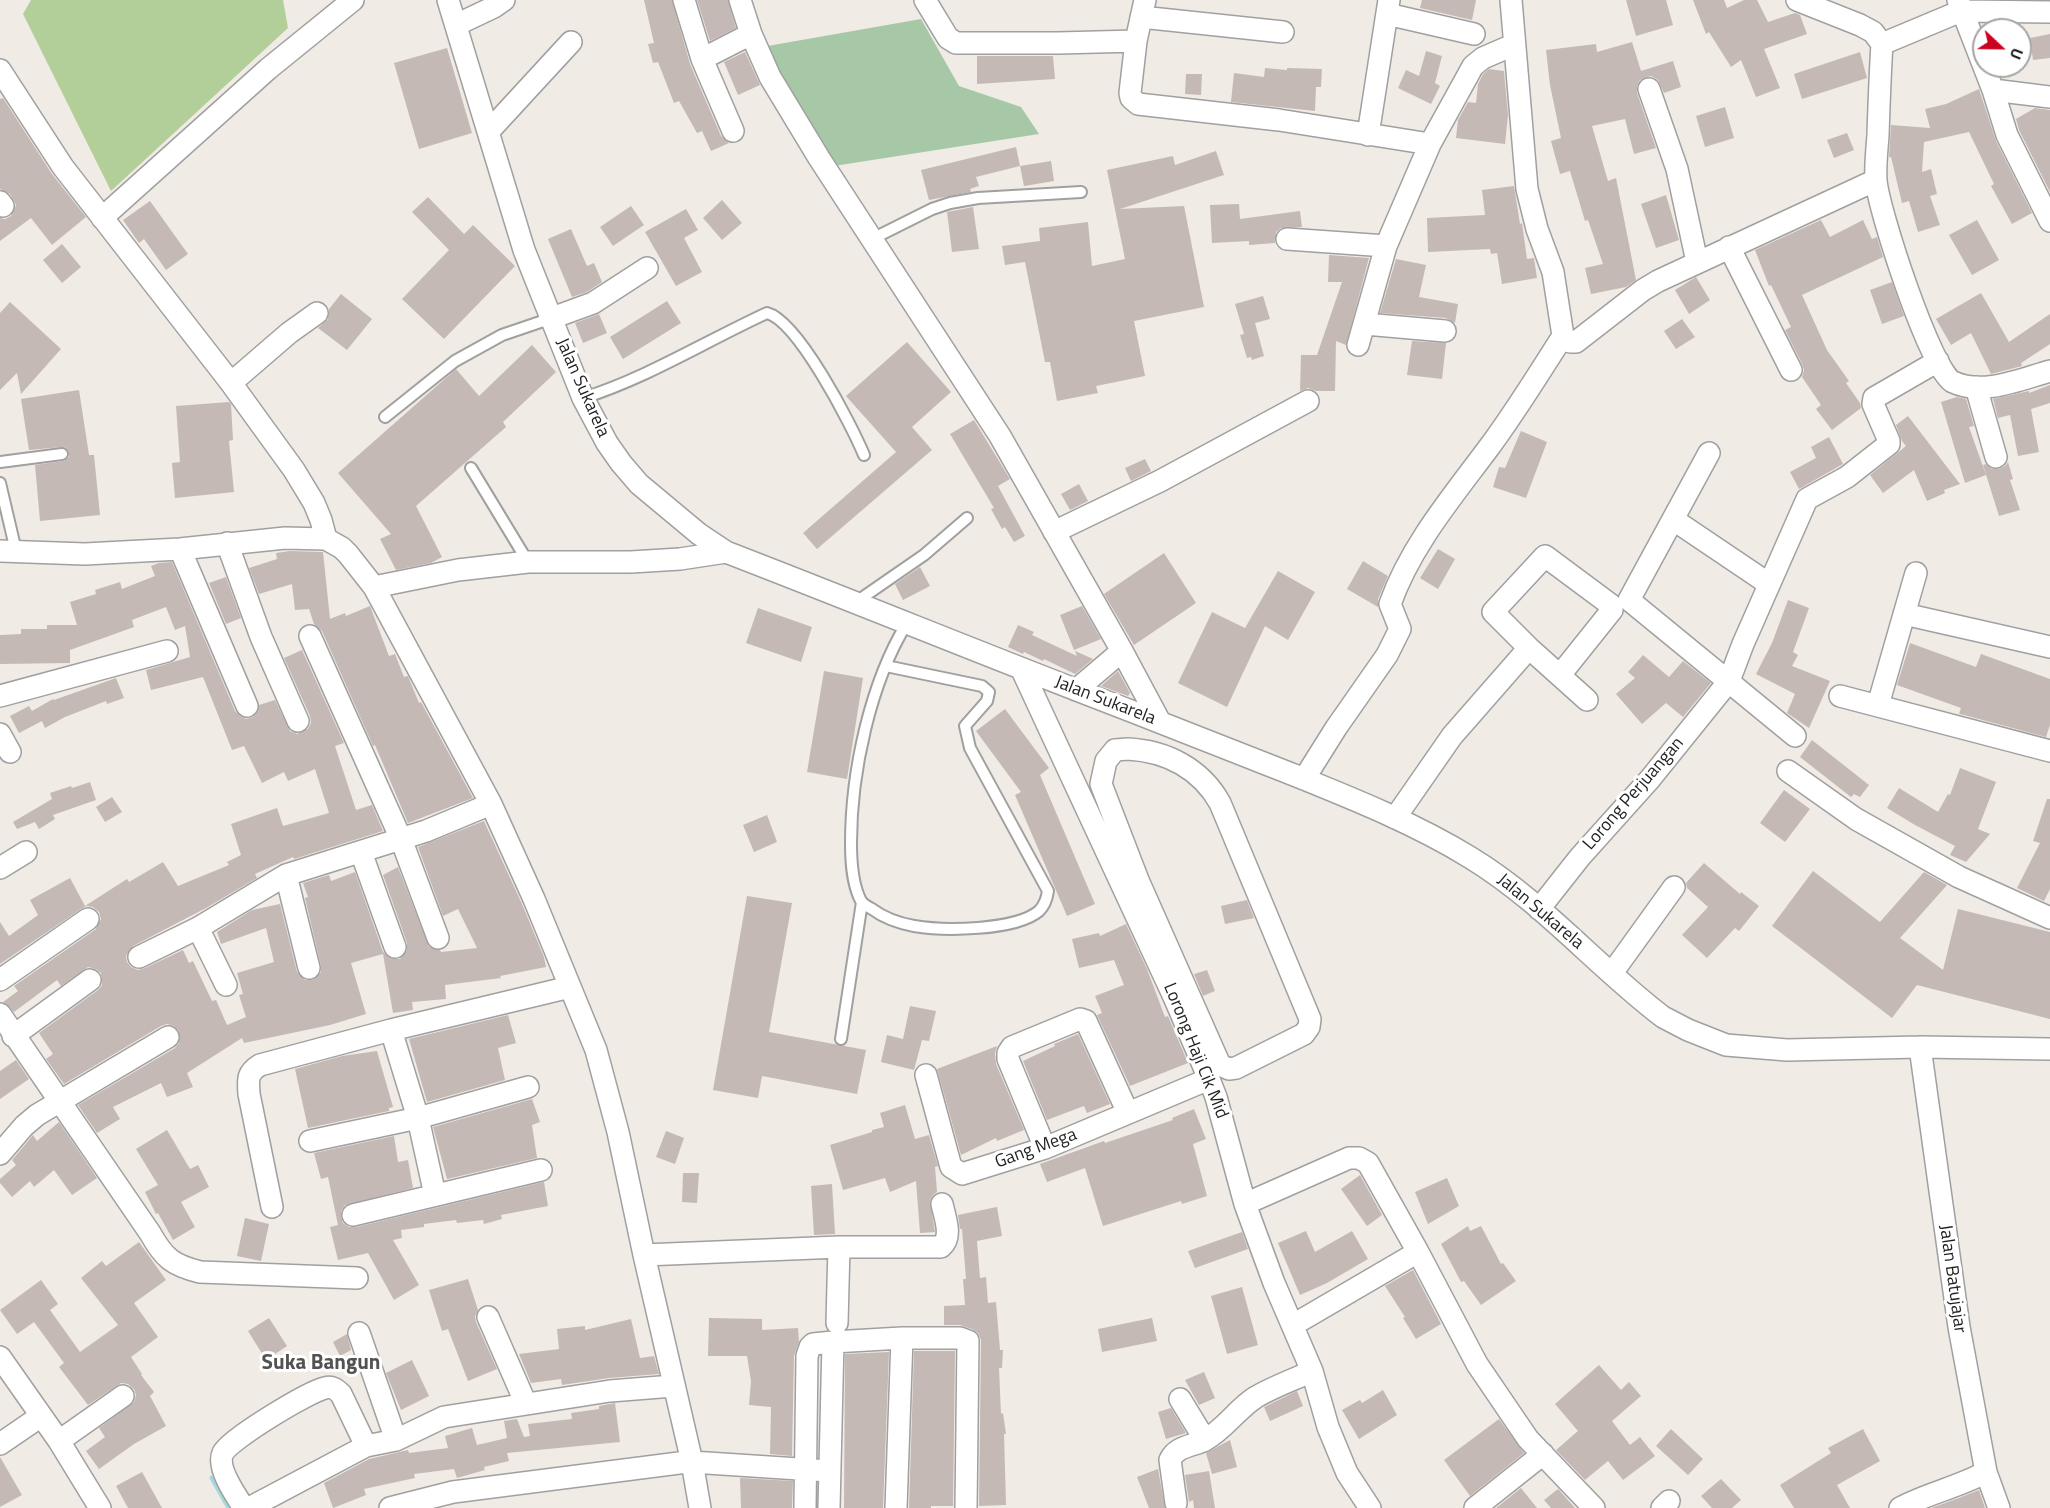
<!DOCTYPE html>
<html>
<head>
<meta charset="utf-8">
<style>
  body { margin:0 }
  #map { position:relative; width:2050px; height:1508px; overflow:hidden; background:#f0ebe5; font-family:"Titillium Web",sans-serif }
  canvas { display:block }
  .north { position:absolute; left:1972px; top:18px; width:60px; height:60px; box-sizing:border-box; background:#fff; border:2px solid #a5a5a5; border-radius:50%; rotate:112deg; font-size:16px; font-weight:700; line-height:24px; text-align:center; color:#1f1f1f }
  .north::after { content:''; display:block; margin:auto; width:21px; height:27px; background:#cc0122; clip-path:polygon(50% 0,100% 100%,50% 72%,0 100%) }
</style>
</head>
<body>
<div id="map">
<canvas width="2050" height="1508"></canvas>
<div class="north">U</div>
</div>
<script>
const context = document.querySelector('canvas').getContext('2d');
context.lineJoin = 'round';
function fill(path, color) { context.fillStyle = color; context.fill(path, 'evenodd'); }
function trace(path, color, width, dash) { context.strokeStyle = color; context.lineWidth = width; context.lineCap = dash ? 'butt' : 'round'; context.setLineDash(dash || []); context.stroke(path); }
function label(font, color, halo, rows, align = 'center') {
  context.font = font + ' "Titillium Web",sans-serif'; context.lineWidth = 6; context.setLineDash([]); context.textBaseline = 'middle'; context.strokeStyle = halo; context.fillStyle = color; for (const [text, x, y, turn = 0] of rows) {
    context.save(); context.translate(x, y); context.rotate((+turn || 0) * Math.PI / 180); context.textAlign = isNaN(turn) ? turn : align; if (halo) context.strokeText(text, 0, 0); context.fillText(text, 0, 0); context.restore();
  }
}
const forest = new Path2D(`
  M31 0H283L288 28 111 191 23 14Z`);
const cemetery = new Path2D(`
  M921 19 959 86 1021 107 1039 134 821 168 762 47Z`);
const stream = new Path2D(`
  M212 1478 229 1508`);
const building = new Path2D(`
  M644 0H672L690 64 721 136 729 143 711 151 702 131 697 133 679 101 674 103 658 62 653 63 648 44 654 43Z
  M697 0H728L736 28 710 41Z
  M1422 0H1476L1472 20 1420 8Z
  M1626 0H1666L1673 25 1636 36Z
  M1693 0H1724L1727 8 1744 0H1757L1768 22 1795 13 1800 15 1807 34 1764 49 1780 88 1756 97 1741 60 1731 67 1709 32 1706 34Z
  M2050 34V58L2033 60 2030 38Z
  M1632 42 1641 71 1673 61 1681 87 1664 93 1658 80 1651 76 1640 80 1637 86V93L1656 148 1634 154 1625 119 1592 126 1608 181 1616 178 1636 280 1626 287 1591 294 1585 268 1603 264 1588 220 1585 221 1570 171 1560 174 1551 141 1561 138 1550 85 1546 50 1596 44 1597 52Z
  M447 48 472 133 419 149 394 63Z
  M1426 51 1442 56 1435 83 1440 86 1431 104 1398 88 1406 70 1419 76Z
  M745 52 760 85 738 95 724 62Z
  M1860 52 1867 78 1802 99 1794 74Z
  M977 56H1053L1055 79 977 84Z
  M1265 68 1287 70V68L1322 69 1321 87H1316L1315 111 1231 102 1234 73 1264 77Z
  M1489 69 1504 71 1508 115 1505 144 1456 138 1458 120 1468 102 1476 103 1478 84 1483 74Z
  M1186 74H1202L1201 95 1185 94Z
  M1979 89 1996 141 2032 213 2012 224 1991 186 1994 184 1969 132 1924 142 1922 172 1931 169 1937 194 1930 196 1940 225 1918 232 1909 201 1902 203 1891 157H1889L1891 125 1930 128 1925 109 1946 104Z
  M3 98 52 174 86 217 52 245 31 218 0 241V218L5 219 11 216 16 205 10 194 0 189V99Z
  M1725 107 1734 138 1705 147 1696 116Z
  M2035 108 2050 110V192L2019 130 2016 119Z
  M1847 133 1854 150 1834 158 1827 140Z
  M1016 147 1020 166 976 177 979 186 970 189 971 192 929 200 921 170Z
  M1216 151 1224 175 1120 209 1184 206 1204 307 1134 321 1145 376 1096 386 1098 393 1057 401 1050 362H1045L1025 262 1005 265 1002 246 1040 241 1039 228 1088 222 1092 266 1125 259 1107 170 1173 156 1175 165Z
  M1051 161 1054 181 1024 186 1020 166Z
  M1514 186 1520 224 1522 223 1527 259 1534 258 1537 278 1502 284 1497 253 1491 254 1490 249 1428 252 1427 218 1485 215 1482 190Z
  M1666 195 1679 240 1656 248 1641 204Z
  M428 197 464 234 473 225 515 266 444 339 402 299 449 250 412 212Z
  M722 200 742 223 722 240 703 218Z
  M150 201 188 254 166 270 144 239 139 243 123 220Z
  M1239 204 1240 219 1300 211 1302 227 1281 228 1276 232 1275 243 1249 245V241L1212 243 1210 205Z
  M631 206 644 225 613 246 600 227Z
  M973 207 979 249 952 252 947 212Z
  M686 209 698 230 684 238 702 272 676 286 645 232Z
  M1821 220 1830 237 1863 220 1872 239 1877 237 1883 257 1802 295 1827 350 1849 381 1846 383 1860 403 1861 408 1832 430 1816 409 1821 405 1802 377 1804 370 1802 364 1785 330 1791 327 1771 285 1769 286 1755 250Z
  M1977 220 1999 260 1972 275 1949 235Z
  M571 229 587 266 594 263 602 282 587 292 572 297 548 239Z
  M62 244 81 267 62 283 43 260Z
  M1329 255 1369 258 1346 345 1336 341 1335 391H1316L1308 388 1300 391 1301 355H1317L1342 282H1328Z
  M1396 259 1426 265 1419 297 1458 304 1455 323 1446 318 1380 313Z
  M1696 277 1710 300 1689 314 1675 290Z
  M1892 282 1904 316 1882 324 1870 290Z
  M1981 293 2009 342 2050 314V344L2021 363 2022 366 1991 374 1971 333 1951 345 1936 319Z
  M341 294 372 319 347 350 318 328 328 319 329 309Z
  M1263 296 1270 319 1255 323 1264 356 1252 360 1251 357 1247 358 1240 335 1244 334 1235 304Z
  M667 301 681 323 623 359 610 337Z
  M10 302 61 349 21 394 17 373 0 390V313Z
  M599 314 607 333 583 343 575 323Z
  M1682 319 1695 337 1676 349 1664 331Z
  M1412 341 1446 343 1442 379 1407 375Z
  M907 342 951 392 912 427 932 450 817 549 803 533 896 452 846 396Z
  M532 345 556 372 503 422 506 427 416 506 442 557 431 563 396 570 380 539 391 534 338 473 456 369 479 396Z
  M2050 385V403L2031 409 2039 452 2018 456 2010 415 1998 418 1993 399 2029 391V393Z
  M79 390 89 455H94L100 515 40 521 35 465 64 461 69 457V452L65 447H62L29 450 21 399Z
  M1957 397 1966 399 1974 426 1969 427 1986 475 1965 483 1941 402Z
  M229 402 231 404 233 440 229 441 234 492 175 498 172 463 180 462 176 406Z
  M1908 416 1960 484 1944 490 1945 493 1927 501 1914 470 1883 493 1870 475 1906 446 1902 441 1896 425Z
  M974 420 1010 479 998 486 1025 536 1014 542 1005 527 1002 529 991 509 994 508 950 434Z
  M1521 431 1547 442 1526 498 1493 487 1499 467 1505 468Z
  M1829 437 1843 464 1799 489 1790 472 1816 458 1811 447Z
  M1145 459 1151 471 1131 481 1125 468Z
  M2008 462 2013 479 2010 480 2020 510 1999 516 1983 465 1986 464 1992 469H1999L2005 466Z
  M1079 484 1088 501 1070 510 1061 494Z
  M1438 549 1455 559 1438 589 1420 578Z
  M290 551 323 552 330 619 345 613 346 616 370 606 389 656 395 654 404 677 408 676 419 703 421 702 473 798 408 823 375 745 373 746 322 631 314 624 309 609 295 610 292 584 259 594 249 568 277 559 276 553Z
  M1164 553 1196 603 1134 645 1104 594Z
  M1363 561 1388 576 1378 599V607L1347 589Z
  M172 562 235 711 240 716 246 719 253 717 257 713 259 705 275 700 290 731 297 734 308 729 311 723 310 716 284 658 302 650 344 743 335 746 356 810 372 805 383 831 294 859 293 857 255 874 257 878 206 908 133 946 126 956 127 962 131 967 138 970 145 968 183 950 189 963 193 961 212 1001 216 1000 227 1025 246 1017 239 995 243 994 237 973 274 962 266 928 221 944 217 932 252 910 280 904 297 972 305 980H313L321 972V966L305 898 308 897 303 883 329 875 331 881 355 872 383 952 392 959H400L407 950V943L383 875 398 867 429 947 440 950 441 952 477 948 458 909 443 916 418 847 484 821 522 904 544 957 546 967 500 976 501 978 445 985 446 999 412 1002 413 1010 393 1013 383 954 351 963 366 1014 330 1025 244 1043 242 1038 187 1073 193 1087 167 1097 161 1083 113 1107 120 1119 97 1133 78 1105 175 1048 179 1043V1031L174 1026 167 1024 161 1026 64 1084 46 1059 53 1054 39 1033 98 990 102 985 101 973 96 969 88 967 61 986 57 980 14 1012 3 1002 18 991 14 986 96 929 101 919 99 912 93 907 86 906 81 909 0 964V922L9 936 38 915 30 900 70 878 85 906 127 879 129 882 163 862 178 886 229 865 227 862 241 855 231 824 277 808 283 826 329 813 315 769 288 781 284 772 262 783 244 746 232 750 203 677 151 690 146 670 190 657 185 626 175 630 166 607 132 620 134 627 70 650V663L0 664V635L21 634V629H47V625H77L70 602 96 594 95 590 120 582 122 589 155 576 151 566 159 563Z
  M920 567 930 586 903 600 895 584Z
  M1278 571 1315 592 1288 640 1265 626 1227 707 1178 683 1212 612 1245 628Z
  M226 577 241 618 226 624 209 583Z
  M1788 600 1809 608 1793 652 1798 655 1792 666 1830 681 1809 728 1787 713 1795 694 1756 674 1772 643Z
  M1082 606 1101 639 1074 650 1060 615Z
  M758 608 812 627 801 662 746 643Z
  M1018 625 1034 632 1032 635 1077 656 1075 651 1093 659 1075 674 1044 659 1043 661 1024 652 1023 654 1008 647Z
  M1910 643 1976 667 1981 654 2050 679V725L2046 737 1964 715 1959 714 1961 708 1897 685Z
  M1643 655 1669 677 1683 661 1711 683 1683 717 1666 703 1642 724 1616 694 1635 678 1628 672Z
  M824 671 863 678 847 779 807 772Z
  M1118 671 1130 693 1128 696 1101 686Z
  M116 678 124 698 107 704 106 701 65 717 45 728 42 721 19 733 10 716 29 706 32 711 53 699 54 700Z
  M1005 709 1049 768 1040 775 1095 904 1067 916 1015 795 1021 792 976 731Z
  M1812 740 1869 785 1860 797 1854 794 1851 797 1800 757Z
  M1960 768 1996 782 1978 829 1990 834 1966 862 1950 855 1955 846 1915 825 1887 808 1899 788 1938 812 1948 794 1950 795Z
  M90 782 96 800 53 815 55 819 39 829 35 822 17 829 13 822 52 799 50 793 71 786 72 788Z
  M1784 790 1810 809 1785 842 1760 823Z
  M112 797 122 812 105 822 96 807Z
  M2047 799H2050V889L2044 901 2017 888 2040 843 2033 841Z
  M767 815 777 842 754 852 743 825Z
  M1704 863 1740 894 1741 892 1759 906 1739 931 1735 928 1707 958 1682 935 1708 907 1687 888 1686 883Z
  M1813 871 1880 922 1924 872 1947 885 1900 938 1943 970 1958 909 2050 932V1019L1917 985 1892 1018 1772 926Z
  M747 896 792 903 769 1032 866 1050 857 1094 762 1076 758 1098 713 1090Z
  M1247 900 1254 918 1225 924 1221 906Z
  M1126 924 1147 969 1165 1017 1168 1016 1188 1063 1130 1086 1097 1015 1102 1013 1095 996 1124 985 1114 960 1079 968 1072 939 1099 933 1100 936Z
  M1207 970 1215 991 1203 996 1194 974Z
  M910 1006 936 1011 929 1041 922 1040 914 1070 881 1062 887 1035 903 1039Z
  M508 1015 516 1043 498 1048 505 1080 427 1102 409 1039Z
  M1078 1034 1110 1104 1087 1113 1084 1106 1047 1120 1023 1061 1055 1046 1054 1044Z
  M997 1046 995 1053 996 1064 1024 1130 997 1141 996 1138 961 1155 937 1069Z
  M377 1051 393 1107 389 1108V1111L308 1128 295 1069 342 1056Z
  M16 1060 29 1079 0 1099V1071Z
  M532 1099 540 1122 532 1125 537 1158 447 1179 433 1127Z
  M905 1105 915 1139 929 1135 938 1166 935 1167 937 1192 933 1195 930 1201 935 1232 920 1233 916 1181 890 1192 885 1178 843 1190 830 1145 872 1132V1130L884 1127 880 1113Z
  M1194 1109 1206 1139 1193 1144 1207 1196 1182 1204 1181 1201 1103 1226 1085 1168 1047 1182 1040 1164 1104 1141 1105 1143 1173 1120 1172 1118Z
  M59 1122 97 1178 72 1195 54 1170 34 1187 30 1181 12 1197 0 1183V1179L16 1165 12 1160 33 1135 37 1141Z
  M167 1130 190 1169 198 1165 209 1187 181 1202 195 1227 173 1240 158 1213 156 1214 145 1192 158 1185 136 1149Z
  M666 1131 684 1138 675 1164 656 1157Z
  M394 1136 398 1162 408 1160 413 1188 345 1205 341 1211V1217L343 1223 349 1227H356L544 1182 548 1206 501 1215 502 1219 484 1224 483 1220 457 1223 456 1220 424 1224V1227L401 1230 402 1238 393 1240 419 1285 394 1300 368 1253 338 1260 330 1227 338 1225 328 1177 321 1179 314 1153Z
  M683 1173H699L697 1203 682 1202Z
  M1360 1175 1382 1215 1367 1226 1341 1189Z
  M1447 1178 1459 1206 1428 1224 1415 1192Z
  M832 1184 835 1234 814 1235 811 1186Z
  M997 1207 1002 1236 977 1241 980 1278 986 1277 988 1303 996 1302 1000 1350H1003L1002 1368H999L1001 1414 1003 1413 1006 1434H1004L1006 1505 979 1506 981 1340 978 1333 972 1329 960 1325H944V1306L965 1305 963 1279H966L962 1229H960L958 1215Z
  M245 1218 269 1224 261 1261 237 1256Z
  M1468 1226 1470 1231 1481 1226 1501 1264 1503 1263 1516 1281 1481 1305 1464 1281 1461 1282 1441 1244Z
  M1306 1231 1315 1252 1352 1231 1368 1259 1327 1283 1300 1295 1278 1243Z
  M1242 1232 1248 1249 1195 1268 1188 1251Z
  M139 1242 166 1280 134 1303 158 1337 131 1357 142 1374 141 1375 154 1392 150 1396 166 1426 134 1444 99 1469 86 1451 105 1437 99 1428 134 1402 136 1395 134 1389 128 1384 121 1383 88 1405 59 1367 64 1363 34 1322 17 1334 0 1310 41 1280 58 1304 50 1310 80 1352 118 1325 81 1278 102 1261 106 1266Z
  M1413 1270 1441 1324 1416 1339 1403 1318 1405 1317 1385 1286Z
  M468 1279 478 1310 475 1316 476 1322 497 1369 468 1381 448 1329 442 1331 429 1290Z
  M1242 1287 1258 1345 1227 1354 1211 1296Z
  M269 1318 287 1346 266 1360 248 1331Z
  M709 1318 762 1319V1330L798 1328 799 1342 794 1356 792 1456 770 1454 771 1407 749 1405 751 1381 747 1356H708Z
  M1152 1318 1157 1341 1102 1352 1098 1329Z
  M631 1319 640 1358 654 1356 659 1374 609 1378 562 1385 561 1379 531 1383 519 1354 559 1349 557 1329 585 1326V1330Z
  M347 1334 351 1350 340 1356 333 1342Z
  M914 1351H955L953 1506H931V1508H909Z
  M889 1352 883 1508H844L845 1354Z
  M412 1360 429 1396 401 1410 386 1373Z
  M1599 1365 1621 1390 1629 1382 1641 1396 1612 1421 1630 1445 1640 1437 1655 1456 1623 1480 1608 1461 1585 1480 1556 1450 1578 1431 1555 1404Z
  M1204 1372 1215 1398 1199 1405 1185 1380Z
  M1383 1390 1397 1415 1359 1439 1342 1410 1360 1400 1362 1403Z
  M1297 1391 1303 1406 1270 1421 1264 1407Z
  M615 1403 620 1442 507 1453 509 1461 484 1467 485 1470 457 1478 454 1469 414 1474 415 1478 364 1489 366 1495 333 1508 324 1483 369 1459 408 1450 409 1453 448 1448 445 1436 472 1428 477 1445 507 1438 504 1421 517 1419 524 1437 530 1436 528 1424 572 1419 571 1413 599 1409V1406Z
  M1171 1408 1186 1433 1166 1439 1158 1412Z
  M1499 1419 1524 1453 1470 1496 1444 1460Z
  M1671 1429 1703 1459 1688 1475 1656 1446Z
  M1863 1429 1880 1461 1837 1485 1850 1508H1794L1780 1485 1831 1453 1828 1448Z
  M1230 1440 1237 1467 1212 1474 1206 1453Z
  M0 1457 22 1495 0 1507Z
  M1158 1469 1165 1508H1149L1137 1477Z
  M1209 1471 1215 1508H1194L1193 1500 1189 1502 1185 1475Z
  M142 1472 162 1508H128L116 1486Z
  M740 1478 793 1481 792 1508H741Z
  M1721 1479 1741 1500 1732 1508H1712L1701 1496Z
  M1521 1488 1537 1508H1496Z
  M1558 1489 1560 1491 1575 1508H1551L1544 1500Z
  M1979 1490 1985 1508H1931L1959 1498Z`);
const lane = new Path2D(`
  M872 239 932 209 950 203 978 198 1081 192
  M583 398C647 378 706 341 767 313 798 321 851 424 864 455
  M385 417 455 361 502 335 552 318
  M0 462 62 454
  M471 468 528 562
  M0 483 16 551
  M856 602 924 555 967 518
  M886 666 982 686 989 692 987 701 965 726 970 748 1048 891C1047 898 1045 905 1039 911 1015 931 943 931 914 926 898 923 884 918 872 909 868 907 863 904 861 901 852 884 851 862 851 843 851 773 870 683 907 623
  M841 1039 862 902`);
const street = new Path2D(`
  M448 0 524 250 583 398 607 443 621 463 639 484 699 534 726 552C861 604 995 659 1131 711 1183 731 1236 752 1289 773 1351 798 1414 823 1471 858 1543 902 1597 967 1663 1017L1688 1030 1726 1045 1787 1050 1920 1047 2050 1049
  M684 0 702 59 733 131
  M740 0 751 34 770 77 819 158 1000 436 1122 651 1160 722
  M925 0 948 38 956 43H1058L1136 41
  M1145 0 1136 41 1130 93 1131 98 1138 104 1279 120 1430 144
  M1511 0 1527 189 1537 229 1553 272 1563 336 1570 342H1576L1643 290 1658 281 1876 180
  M1797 0 1860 25 1873 32 1882 44C1880 74 1879 105 1878 135 1877 150 1875 166 1876 180 1878 209 1931 372 1953 382 1983 396 2021 379 2050 371
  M1958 0 1993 90 2007 135 2050 221
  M1387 14 1474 34
  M1141 17 1283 32
  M456 25 494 7 504 0
  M1882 44 1961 11 2050 12
  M702 59 751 34
  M0 70 63 167 231 383 294 470 314 503 321 520 326 539
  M1649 89 1677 169 1697 262
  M1993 90 2050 97
  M489 131 571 42
  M1368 135 1389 0
  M0 202 3 206
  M102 218 268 69 353 0
  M1287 239 1386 246
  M1729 247 1791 370
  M552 318 593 303 647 268
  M1365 324 1445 331
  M1358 345 1386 246 1430 144 1473 66 1483 58 1513 45
  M231 383 289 333 317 313
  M1976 387 1996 457
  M1709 453 1629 600 1795 736
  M1674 520 1763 580
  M1054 532 1160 481 1308 401
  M227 543 261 637 298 721
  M180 549 247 706
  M0 551 85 554 180 549 285 538 326 539 342 548 348 554 374 587 491 804 534 899 596 1050 618 1132 644 1255 692 1462 700 1508
  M374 587 458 570 528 562H631L680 559 726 552
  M1904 614 2050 647
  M310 636 401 839 438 938
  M1022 670 1174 997 1209 1079 1216 1097 1245 1204 1274 1283 1312 1371 1328 1427 1347 1473 1370 1508
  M1560 675 1612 610 1611 605 1545 556 1493 612 1529 648 1587 700
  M1076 690 1122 651
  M0 696 167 651
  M1840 696 2050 751
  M1878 705 1916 573
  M0 734 10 752
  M1128 749C1167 751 1201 769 1220 803L1310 1019 1309 1027 1304 1034 1236 1068 1229 1069 1220 1065 1138 880 1101 784 1106 761 1115 750Z
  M1788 771 1856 819 1959 877 2050 918
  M1304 779 1336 728 1387 655 1400 629 1390 604C1411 545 1453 496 1490 446 1516 411 1539 373 1563 336
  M1395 818 1452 736 1529 648
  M361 852 395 947
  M0 868 26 852
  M286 875 309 968
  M1539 909 1580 857 1650 779 1729 681 1743 644 1807 499 1847 477 1889 444V441L1873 404 1874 398 1938 361
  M198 928 226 985
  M139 957 198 928 286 875 426 831 491 804
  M1612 973 1674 887
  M0 980 88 919
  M0 1014 150 1233C164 1258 172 1265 200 1272L357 1278
  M391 1030 418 1118 435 1195
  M13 1036 90 980
  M1920 1047 1959 1327 1986 1472 1999 1508
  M926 1075 951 1167 962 1174 1045 1148 1209 1079
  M310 1141 418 1118 528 1087
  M1045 1148 1008 1059V1053L1012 1047 1080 1019 1086 1021 1128 1113
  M0 1154 24 1126 37 1115 168 1037
  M1245 1204 1349 1158H1359L1368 1163 1418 1252 1477 1364 1528 1439 1594 1508
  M272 1207 249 1094C248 1079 247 1073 260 1065L391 1030 570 987
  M353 1215 541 1170
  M644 1255 839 1247H941C953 1237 945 1218 942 1204
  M488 1317 526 1404
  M837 1323 839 1247
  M1293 1325 1418 1252
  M359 1333 396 1440
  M0 1357 59 1441 100 1508
  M1180 1399 1205 1440
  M59 1441 123 1396
  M0 1444 41 1416
  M1176 1503 1170 1460C1176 1446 1193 1446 1205 1440 1225 1429 1237 1409 1256 1397 1273 1387 1293 1380 1312 1371
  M244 1508C236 1496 216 1467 223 1453 230 1439 308 1392 325 1388 332 1386 336 1389 341 1394L366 1446
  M249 1508 366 1446 396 1440 444 1417 610 1391 673 1386
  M390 1508 453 1492 679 1463 692 1462 829 1471
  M805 1508 807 1356 810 1347 813 1344 833 1342 902 1338H960L968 1341 966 1508
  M829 1508 833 1342
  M896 1508 902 1338
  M1475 1508 1543 1454
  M1662 1508 1669 1501
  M1900 1508C1928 1493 1959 1487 1986 1472`);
const streetNames = [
  ["Jalan Sukarela",582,388,66],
  ["Jalan Sukarela",1105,701,21],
  ["Lorong Perjuangan",1634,794,-49],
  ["Jalan Sukarela",1540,912,40],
  ["Lorong Haji Cik Mid",1195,1051,68],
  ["Gang Mega",1036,1149,-20],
  ["Jalan Batujajar",1952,1279,82]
];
const quarterNames = [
  ["Suka Bangun",321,1364]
];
fill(forest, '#b2cf9a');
fill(cemetery, '#a7c8a6');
trace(stream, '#a6d9dd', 5);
fill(building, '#c4b9b5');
trace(lane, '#a0a0a0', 14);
trace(street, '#a0a0a0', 24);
trace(lane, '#fff', 10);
trace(street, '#fff', 21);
label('18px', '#1f1f1f', '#fff', streetNames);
label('bold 21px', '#525252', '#fff', quarterNames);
</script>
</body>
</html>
